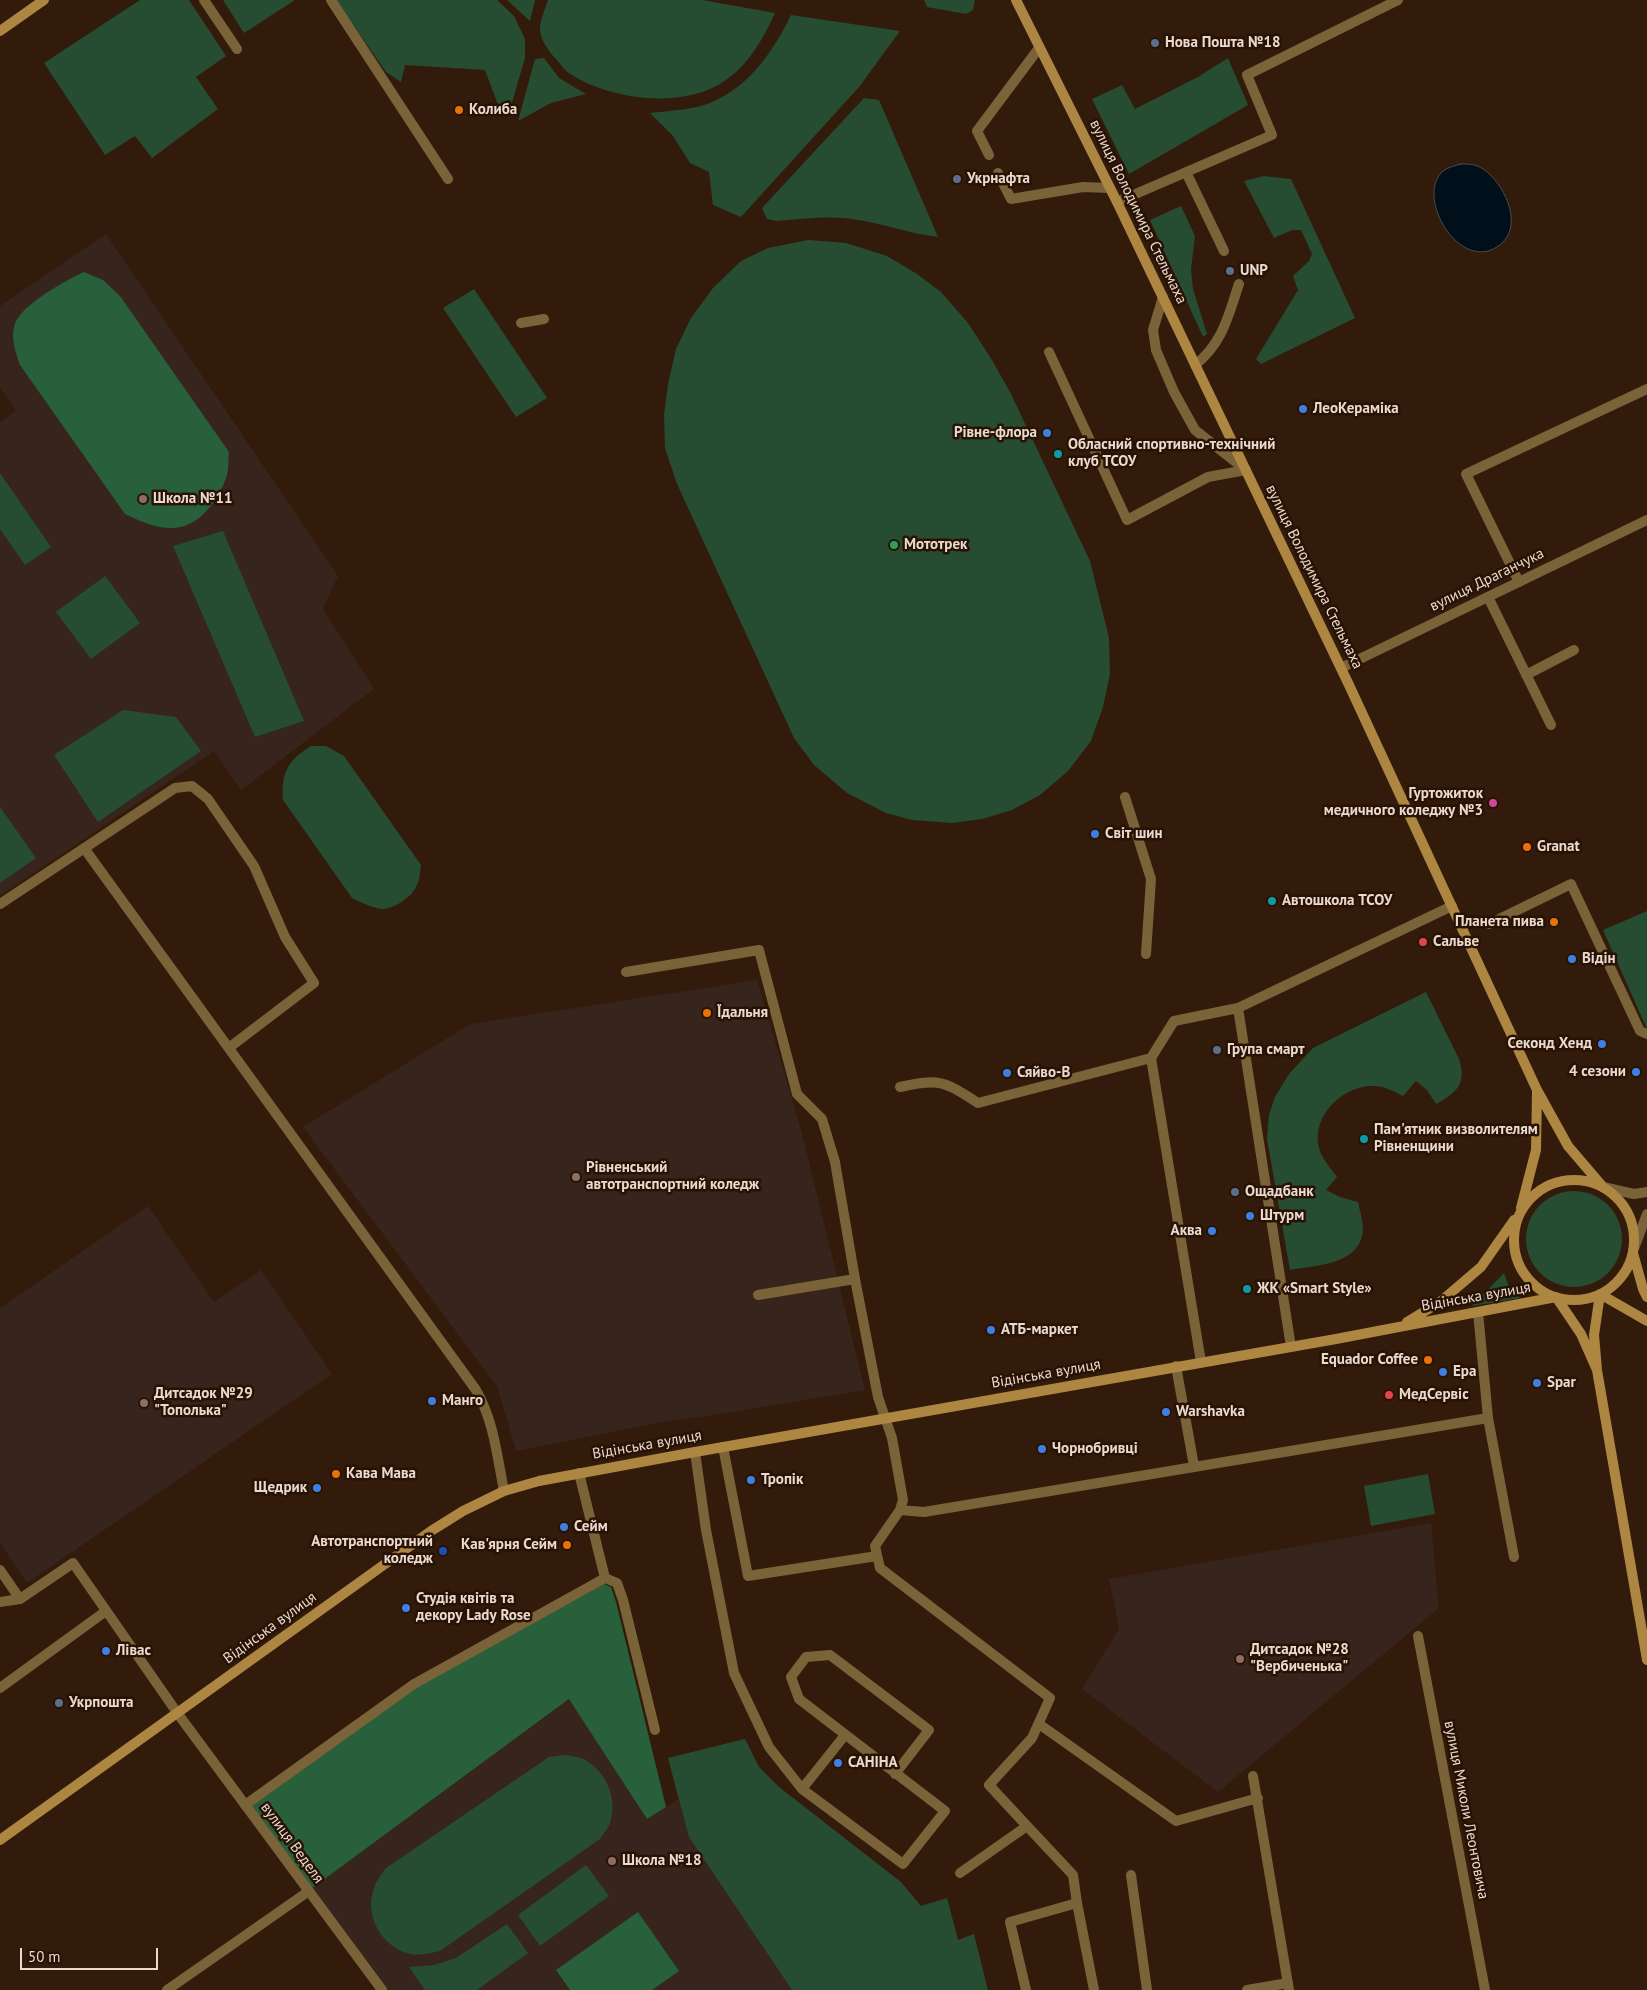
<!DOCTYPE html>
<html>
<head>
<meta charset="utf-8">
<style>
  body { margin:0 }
  #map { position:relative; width:1647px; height:1990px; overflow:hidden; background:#331b0b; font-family:"PT Sans",sans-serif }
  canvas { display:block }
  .scale { position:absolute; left:20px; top:1948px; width:138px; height:22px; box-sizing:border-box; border:2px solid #e9d9cf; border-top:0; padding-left:6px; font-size:15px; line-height:18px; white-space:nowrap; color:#e9d9cf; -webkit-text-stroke:4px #281203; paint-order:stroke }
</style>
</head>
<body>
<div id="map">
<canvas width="1647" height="1990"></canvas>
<div class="scale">50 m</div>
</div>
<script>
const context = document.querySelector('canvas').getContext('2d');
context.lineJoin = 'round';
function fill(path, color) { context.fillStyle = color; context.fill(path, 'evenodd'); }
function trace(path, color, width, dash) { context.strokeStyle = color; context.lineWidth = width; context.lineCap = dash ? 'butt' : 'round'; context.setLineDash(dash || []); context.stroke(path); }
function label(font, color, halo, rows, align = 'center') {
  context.font = font + ' "PT Sans",sans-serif'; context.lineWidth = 5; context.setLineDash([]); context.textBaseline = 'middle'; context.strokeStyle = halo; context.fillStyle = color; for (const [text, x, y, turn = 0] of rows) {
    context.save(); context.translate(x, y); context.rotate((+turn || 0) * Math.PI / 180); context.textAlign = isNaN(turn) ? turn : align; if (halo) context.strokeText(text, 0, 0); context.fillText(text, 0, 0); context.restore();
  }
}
const education = new Path2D(`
  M106 234 338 576 323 609 374 689 241 790 214 751 0 896V422L16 411 0 387V306Z
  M757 980 801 1130 865 1390 702 1417 673 1420 516 1451 497 1386 303 1127 470 1024Z
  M148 1206 214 1302 261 1270 332 1374 27 1583 0 1543V1308Z
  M1431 1523 1439 1608 1218 1792 1082 1689 1119 1629 1109 1579Z
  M570 1699 647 1819 678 1799 668 1758 745 1739 759 1767 779 1787 901 1882 921 1906 947 1898 958 1940 974 1934 988 1990H385L311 1889Z`);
const green = new Path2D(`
  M140 0H189L226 56 196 77 218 109 152 158 135 136 105 155 44 63Z
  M223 0H295L244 33Z
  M336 0H497L514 16 525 39V58L509 113H501L485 70 405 65 401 82 386 72Z
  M507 0H535L530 21Z
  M548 0H702L775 13C763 39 748 66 723 82 682 109 612 100 572 75 566 72 561 65 556 59 550 53 540 39 540 30 540 21 545 9 548 0Z
  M924 0H975L973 10 966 14 927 7Z
  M791 15 900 31 859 87 741 217 713 205 709 172 690 163 673 136 650 113C667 111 685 110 701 106 745 93 772 54 791 15Z
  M544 58 559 78 586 94 551 103 518 121 535 59Z
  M1228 58 1248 105 1129 174 1092 99 1122 85 1135 109 1198 77Z
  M864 98 879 100 938 237C911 234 885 224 858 220 832 215 804 219 777 221L767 219 762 208Z
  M1264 176 1291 179 1355 318 1261 364 1256 359 1298 290 1293 276 1309 261 1312 254 1301 230H1292L1274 238 1244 181Z
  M1181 206 1195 236 1191 269 1193 289 1207 334 1203 337 1150 220Z
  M808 240 846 243 887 256 917 274 941 292 968 323 992 360 1011 394 1090 561 1109 638 1110 674 1103 707 1091 741 1068 771 1040 795 1012 810 982 819 952 823 912 820 886 813 847 793 814 765 794 738 677 484 665 448 664 414 668 384 676 349 691 318 713 288 741 261 768 248Z
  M474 289 547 398 516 417 443 308Z
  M0 473 51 547 25 565 0 529Z
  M223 531 304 721 255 737 173 546Z
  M105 576 140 623 91 659 56 612Z
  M123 710 176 717 201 751 98 822 54 755Z
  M311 746H326L344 756 421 865C420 872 420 880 416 887 411 898 392 910 381 909 370 907 361 902 352 898L283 800C281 773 288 760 311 746Z
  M0 807 36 858 0 883Z
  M1647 911V1029L1603 930Z
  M1426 992 1459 1059C1467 1083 1457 1093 1436 1104L1427 1090 1416 1081 1403 1096C1393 1091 1384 1086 1374 1086 1342 1085 1309 1118 1320 1151 1324 1161 1331 1169 1337 1177L1326 1190 1340 1197 1358 1202C1360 1211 1363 1221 1363 1229 1361 1265 1317 1265 1290 1270L1267 1139 1269 1115 1275 1097 1289 1074 1313 1048Z
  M1526 1239a48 48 0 1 1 96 0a48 48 0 1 1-96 0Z
  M1504 1273 1509 1287 1520 1298 1472 1306Z
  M1428 1474 1435 1514 1371 1526 1364 1486Z
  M745 1739 759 1767 779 1787 901 1882 921 1906 947 1898 958 1940 974 1934 988 1990H792L689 1837 668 1758Z
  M566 1755C571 1756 576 1757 581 1758 606 1769 618 1798 610 1823 608 1829 603 1834 600 1839L440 1951C430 1953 420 1956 410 1954 381 1947 364 1915 374 1888 376 1881 382 1874 386 1868L549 1757Z
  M586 1865 609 1896 540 1946 518 1915Z
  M507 1924 528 1953 477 1990H425L409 1967 434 1965 456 1958Z`);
const forest = new Path2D(`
  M84 272 103 280 120 296 229 452C228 459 229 468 227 475 219 500 198 530 169 528 152 527 140 521 125 514L20 365C16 353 11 340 14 327 17 307 66 280 84 272Z
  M604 1584 611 1587 616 1602 666 1807 647 1819 569 1699 311 1889 250 1807 416 1687Z
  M638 1912 679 1971 652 1990H570L556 1970Z`);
const water = new Path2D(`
  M1461 164C1469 164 1476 164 1483 169 1503 182 1523 222 1503 242 1464 280 1413 198 1443 171 1448 167 1455 166 1461 164Z`);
const lane = new Path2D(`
  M204 0 237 49
  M331 0 448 179
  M989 155 977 131 1039 48
  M1186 172 1224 251
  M998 173 1011 199 1083 187 1110 188
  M1117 202 1272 135 1247 75 1398 0
  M1163 297 1153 330 1156 350 1174 392 1195 430 1246 470
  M521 323 544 319
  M1049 352 1127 520 1208 477 1246 470
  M1195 365C1223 343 1228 316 1239 284
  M1519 582 1466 474 1647 389
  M1488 597 1551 725
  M1526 675 1574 650
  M1125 797 1151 879 1146 954
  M84 848 476 1390C494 1421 497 1456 504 1491
  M0 904 175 788 192 786 208 799 254 866 285 937 314 983 230 1047
  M1489 924 1571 884 1640 1031 1647 1034
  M626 972 759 950 797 1094 822 1119 835 1162 855 1279 878 1397 892 1438 903 1500 900 1510
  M1238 1008 1291 1347
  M1151 1058 1174 1021 1238 1008 1452 906
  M900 1087C940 1078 944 1081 978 1103L1151 1058 1201 1362
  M758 1295 855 1279
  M1478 1312 1488 1418 1514 1557
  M1176 1366 1194 1466
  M723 1447 748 1576 877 1556
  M695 1452 706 1530 734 1673 769 1747 802 1789
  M579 1473 605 1578
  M0 1570 20 1599 73 1563 178 1714
  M605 1578 617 1583 623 1600 655 1730
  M0 1602 20 1599
  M0 1688 106 1611
  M1039 1724 1176 1821 1258 1798
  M845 1735 802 1789 903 1864 945 1811 799 1699 791 1677 806 1657 830 1655 929 1730 895 1774
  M245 1805 414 1684 605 1578
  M1027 1826 989 1785 1032 1738 1050 1698 880 1568 875 1546 900 1510 924 1512 1488 1418
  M960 1873 1027 1826 1073 1875 1077 1903
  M1131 1875 1147 1990
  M1026 1990 1010 1922 1077 1903 1094 1990
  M1247 1990 1288 1983`);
const street = new Path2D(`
  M1341 668 1647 520
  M1603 1187 1634 1194 1647 1192
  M1633 1251 1647 1214
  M1418 1636 1485 1990
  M178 1714 382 1990
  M1253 1776 1289 1990
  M167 1990 309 1891`);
const secondary = new Path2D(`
  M1016 0 1117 202 1349 685 1537 1090 1568 1146 1603 1187
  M0 31 44 0
  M1514 1240a60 60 0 1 1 120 0a60 60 0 1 1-120 0Z
  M1521 1208 1536 1150 1537 1091
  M1633 1253 1643 1289 1647 1297
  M1647 1321 1600 1294 1594 1335 1597 1370 1647 1660
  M1407 1322 1440 1302 1481 1267 1514 1220
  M0 1840 431 1531 463 1511 504 1491 539 1481 695 1452 1336 1339 1556 1297 1581 1334 1597 1370`);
const markers = [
  [1155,43,5,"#5c6f8a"],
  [459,110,5,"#e8710a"],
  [957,179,5,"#5c6f8a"],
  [1230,271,5,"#5c6f8a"],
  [1303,409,5,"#3f7fe0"],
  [1047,433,5,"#3f7fe0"],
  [1058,454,5,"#0f9aa8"],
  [143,499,5,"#8d6e63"],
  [894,545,5,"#2e9e5b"],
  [1493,803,5,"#d1479c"],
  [1095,834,5,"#3f7fe0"],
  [1527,847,5,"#e8710a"],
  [1272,901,5,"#0f9aa8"],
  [1554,922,5,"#e8710a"],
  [1423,942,5,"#e0444e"],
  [1572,959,5,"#3f7fe0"],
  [707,1013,5,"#e8710a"],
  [1602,1044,5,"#3f7fe0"],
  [1217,1050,5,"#5c6f8a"],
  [1636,1072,5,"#3f7fe0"],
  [1007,1073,5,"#3f7fe0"],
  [1364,1139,5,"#0f9aa8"],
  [576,1177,5,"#8d6e63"],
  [1235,1192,5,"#5c6f8a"],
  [1250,1216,5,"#3f7fe0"],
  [1212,1231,5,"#3f7fe0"],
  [1247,1289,5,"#0f9aa8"],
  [991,1330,5,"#3f7fe0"],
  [1428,1360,5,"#e8710a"],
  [1443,1372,5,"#3f7fe0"],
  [1537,1383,5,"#3f7fe0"],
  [1389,1395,5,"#e0444e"],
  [432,1401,5,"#3f7fe0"],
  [144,1403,5,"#8d6e63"],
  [1166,1412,5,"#3f7fe0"],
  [1042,1449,5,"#3f7fe0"],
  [336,1474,5,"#e8710a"],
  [751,1480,5,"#3f7fe0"],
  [317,1488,5,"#3f7fe0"],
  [564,1527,5,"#3f7fe0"],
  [567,1545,5,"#e8710a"],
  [443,1551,5,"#1a4fb4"],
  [406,1608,5,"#3f7fe0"],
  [106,1651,5,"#3f7fe0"],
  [1240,1659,5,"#8d6e63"],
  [59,1703,5,"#5c6f8a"],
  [838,1763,5,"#3f7fe0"],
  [612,1861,5,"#8d6e63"]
];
const poiNames = [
  ["Нова Пошта №18",1165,43],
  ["Колиба",469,110],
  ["Укрнафта",967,179],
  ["UNP",1240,271],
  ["ЛеоКерамiка",1313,409],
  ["Рівне-флора",1037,433,"right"],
  ["Обласний спортивно-технічний",1068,445],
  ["клуб ТСОУ",1068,462],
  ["Школа №11",153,499],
  ["Мототрек",904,545],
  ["Гуртожиток",1483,794,"right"],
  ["медичного коледжу №3",1483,811,"right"],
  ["Світ шин",1105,834],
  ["Granat",1537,847],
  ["Автошкола ТСОУ",1282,901],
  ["Планета пива",1544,922,"right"],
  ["Сальве",1433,942],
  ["Відін",1582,959],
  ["Їдальня",717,1013],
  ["Секонд Хенд",1592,1044,"right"],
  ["Група смарт",1227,1050],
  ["4 сезони",1626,1072,"right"],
  ["Сяйво-В",1017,1073],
  ["Пам'ятник визволителям",1374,1130],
  ["Рівненщини",1374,1147],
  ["Рівненський",586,1168],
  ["автотранспортний коледж",586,1185],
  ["Ощадбанк",1245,1192],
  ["Штурм",1260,1216],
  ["Аква",1202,1231,"right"],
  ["ЖК «Smart Style»",1257,1289],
  ["АТБ-маркет",1001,1330],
  ["Equador Coffee",1418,1360,"right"],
  ["Ера",1453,1372],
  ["Spar",1547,1383],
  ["Дитсадок №29",154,1394],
  ["\"Тополька\"",154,1411],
  ["МедСервіс",1399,1395],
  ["Манго",442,1401],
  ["Warshavka",1176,1412],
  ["Чорнобривці",1052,1449],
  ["Кава Мава",346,1474],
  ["Тропік",761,1480],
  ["Щедрик",307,1488,"right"],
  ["Сейм",574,1527],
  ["Автотранспортний",433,1542,"right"],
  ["коледж",433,1559,"right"],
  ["Кав'ярня Сейм",557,1545,"right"],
  ["Студія квітів та",416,1599],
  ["декору Lady Rose",416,1616],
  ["Дитсадок №28",1250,1650],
  ["\"Вербиченька\"",1250,1667],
  ["Лівас",116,1651],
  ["Укрпошта",69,1703],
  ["САНІНА",848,1763],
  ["Школа №18",622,1861]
];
const streetNames = [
  ["вулиця Володимира Стельмаха",1138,212,64],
  ["вулиця Володимира Стельмаха",1314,577,64],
  ["вулиця Драганчука",1487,580,-26],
  ["Відінська вулиця",1476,1297,-10],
  ["Відінська вулиця",1046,1374,-10],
  ["Відінська вулиця",647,1445,-10],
  ["Відінська вулиця",270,1628,-36],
  ["вулиця Миколи Леонтовича",1466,1810,79],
  ["вулиця Веделя",292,1843,54]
];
fill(education, '#36241d');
fill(green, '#264c32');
fill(forest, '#28603b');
fill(water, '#000f19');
trace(water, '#464c50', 1);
trace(lane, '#7a6239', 10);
trace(street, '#7a6239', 10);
trace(secondary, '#ad8641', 10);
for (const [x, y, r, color] of markers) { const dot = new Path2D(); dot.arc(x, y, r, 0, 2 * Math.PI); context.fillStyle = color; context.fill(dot); trace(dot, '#281203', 2); }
label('bold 15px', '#e9d9cf', '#281203', poiNames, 'left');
label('15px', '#e9d9cf', '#281203', streetNames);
</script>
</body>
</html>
